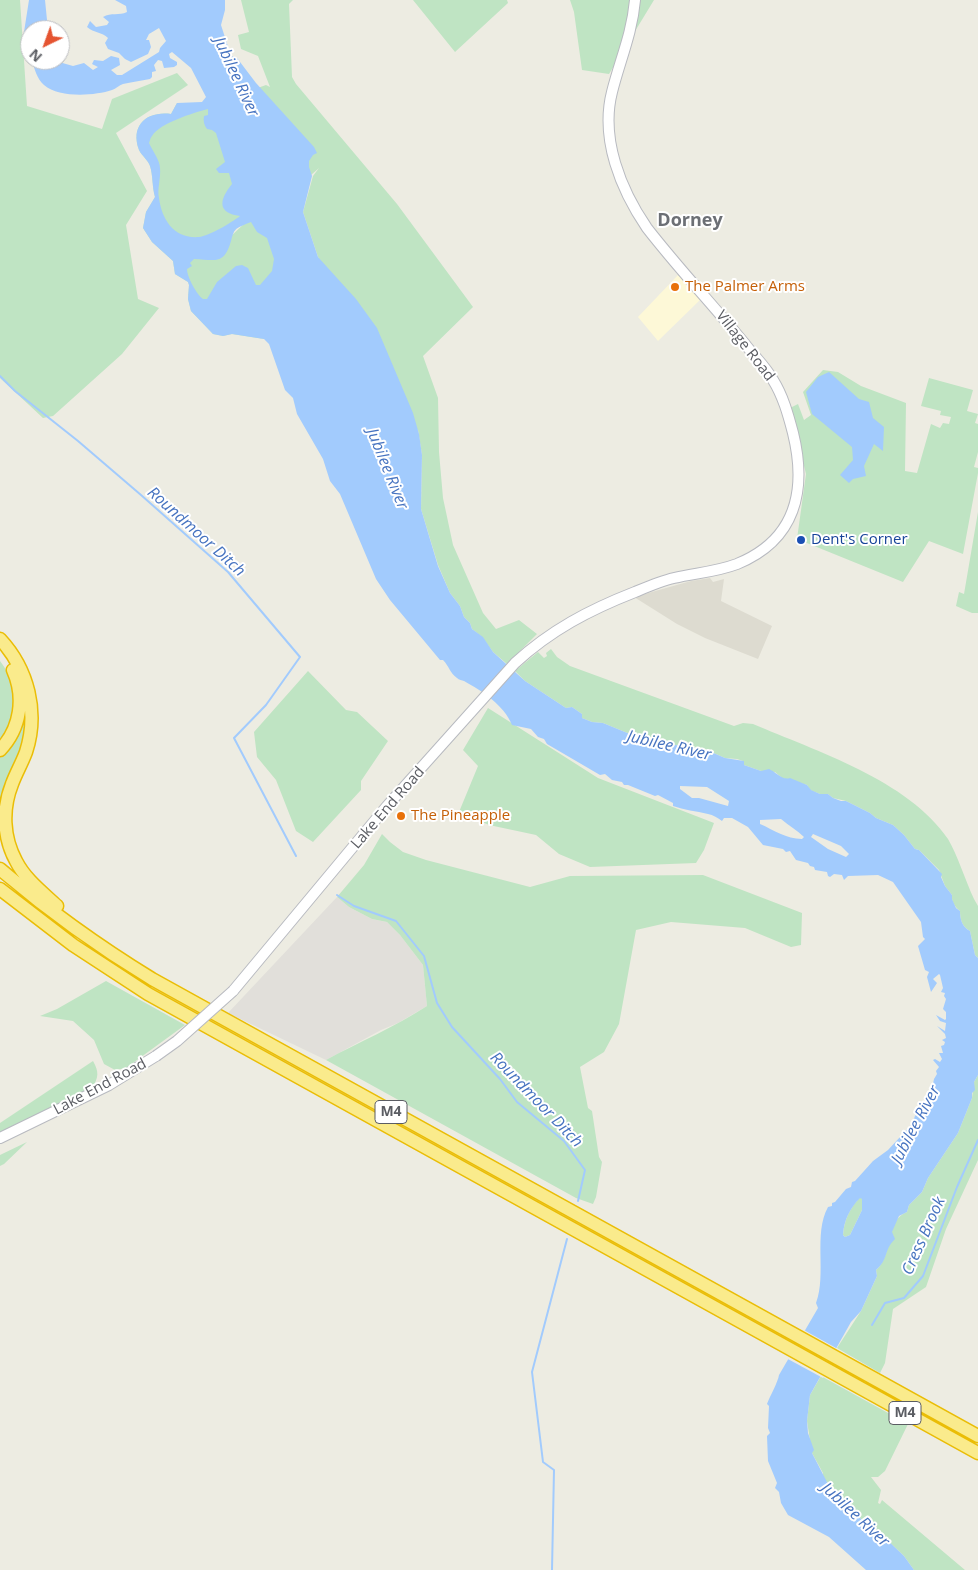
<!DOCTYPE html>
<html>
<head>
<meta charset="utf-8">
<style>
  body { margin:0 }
  #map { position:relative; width:978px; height:1570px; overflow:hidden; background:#edece2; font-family:"Open Sans",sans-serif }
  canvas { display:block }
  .north { position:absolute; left:20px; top:20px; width:50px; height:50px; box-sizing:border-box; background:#fff; border:1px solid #bdbec1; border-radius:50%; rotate:222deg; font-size:14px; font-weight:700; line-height:20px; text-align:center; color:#5b5d63 }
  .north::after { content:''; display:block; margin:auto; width:18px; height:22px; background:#e55431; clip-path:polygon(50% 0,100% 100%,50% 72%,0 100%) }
</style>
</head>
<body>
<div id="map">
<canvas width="978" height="1570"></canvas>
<div class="north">N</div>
</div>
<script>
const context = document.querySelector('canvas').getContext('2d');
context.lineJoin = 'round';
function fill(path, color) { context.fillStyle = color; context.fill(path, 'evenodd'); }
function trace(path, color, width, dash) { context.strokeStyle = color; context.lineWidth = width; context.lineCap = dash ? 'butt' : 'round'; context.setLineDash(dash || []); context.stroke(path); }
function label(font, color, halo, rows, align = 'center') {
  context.font = font + ' "Open Sans",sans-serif'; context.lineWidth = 4; context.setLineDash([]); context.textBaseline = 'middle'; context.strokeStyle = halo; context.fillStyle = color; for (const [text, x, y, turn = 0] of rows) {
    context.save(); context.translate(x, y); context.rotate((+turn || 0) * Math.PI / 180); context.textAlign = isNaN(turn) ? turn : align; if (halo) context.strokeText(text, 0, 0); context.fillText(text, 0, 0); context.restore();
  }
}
const commercial = new Path2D(`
  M678 275 701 299 658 341 638 317Z`);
const industrial = new Path2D(`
  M337 897 349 907 372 919 387 922 400 935 423 965 427 1006 398 1023 381 1030 326 1060 228 1013Z`);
const education = new Path2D(`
  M710 578 713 582 724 579 721 601 772 626 758 659 705 638 677 624 634 597 691 581Z`);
const green = new Path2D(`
  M0 0H20L27 106 102 129 112 99 177 73 188 85 116 133 147 191 126 225 138 299 159 308 122 354 53 416 43 418 0 378Z
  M241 0H293L289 4 292 77 296 84 397 204 473 307 423 356 438 398 439 452 443 498 453 545 483 613 496 629 519 620 537 634 507 664 493 652 482 637 472 629 470 623 464 617 460 606 450 593 438 565 421 509 422 455 418 430 410 428 318 257 303 212 313 176 319 168 311 175 252 90 266 85 270 87 258 56 241 49 238 35 249 32Z
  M413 0H507L508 3 455 52Z
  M570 0H654L609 74 582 70 574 12Z
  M177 103 210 108 220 130 248 214 228 239 248 220H253L267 235 279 261 264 339 232 334 223 336 213 334 191 311 188 299 189 285 188 282 175 274 173 261 152 242 143 228 146 212 155 197C152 187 153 175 150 166 148 160 142 156 139 150 130 125 147 111 171 114Z
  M823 370 838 372 861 386 906 403 905 471 917 473 931 424 940 428 943 423 949 424 951 417 940 415 941 411 921 406 929 378 973 390 967 411 978 414 975 423 978 424V452L974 467 978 468V473L963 554 929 541 903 582 797 539 806 474 790 408 798 404 804 420 811 415 803 392Z
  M978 512V613H972L956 606 959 592 964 594Z
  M551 649 557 657 570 666 734 726 743 723 753 724C816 751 908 780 948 839 957 854 966 882 974 899L978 906V958L975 955 970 931C962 927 960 919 960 911 955 907 951 901 952 895L945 886 939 870 919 850 915 849 904 835 893 825 876 818 870 813 846 801 833 798 828 794H820L810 790 807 785 782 778 775 772 761 771 744 765 743 761 737 759 725 758 709 751 642 739 603 723 592 722 582 718V714L572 707 566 708 525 681 515 671 538 652 544 658 547 656 546 653Z
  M0 661C12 676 19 702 11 721 8 728 4 735 0 742Z
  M308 671 346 710 357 712 388 741 361 781V790L313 842 296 831 276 780 257 757 254 732Z
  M488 708 598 778 714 823 704 850 696 863 590 867 559 854 536 835 489 825 459 812 478 766 463 750Z
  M25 717 23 741 3 791 0 802V756Z
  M382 834 390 842 403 852 426 860 530 887 570 876 703 875 802 913 801 945 791 947 745 928 671 922 636 930 619 1024 604 1052 580 1067 588 1108 592 1111 599 1157 602 1162 596 1197 593 1204 576 1198 326 1060C359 1042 395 1027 427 1006L423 965 400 935 387 922 372 919 349 907 337 897 364 865Z
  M106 981 185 1025 126 1068 115 1070 104 1064 94 1040 73 1021 40 1016 57 1009Z
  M93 1061C99 1072 99 1077 92 1088L0 1134V1123Z
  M978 1075V1160L946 1229 926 1287 893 1309 885 1363 880 1373 837 1348 861 1311 877 1276 876 1270C893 1256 885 1220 907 1212L909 1205 922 1192 928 1178 958 1133 972 1098 974 1082Z
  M27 1142 4 1164 0 1166V1155Z
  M860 1197 863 1199 862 1210 850 1235 845 1237 843 1235C844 1220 850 1208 860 1197Z
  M821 1376 908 1424 885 1471 878 1477H871L881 1490 878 1503 880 1504 882 1500 965 1570H914L904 1556 881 1534 870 1528 861 1519 823 1478V1473L812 1453 807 1421 810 1395Z`);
const water = new Path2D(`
  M29 0H45L48 30H30V54L24 32Z
  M115 0H225V10L221 25 231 56 237 58 256 83 314 147 317 153 313 155 309 161V167L312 176 303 212 318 257 356 299 377 328 413 413 419 434 422 455 421 509 438 566 450 593 460 606 464 617 470 623 472 629 483 637 493 652 525 681 566 708 572 707 582 714V718L592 722 603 723 642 739 709 751 725 758 744 761V765L761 771 769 769C776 772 783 781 790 778L807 785 811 790 820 794H828L833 798 841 801H846L870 813 876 818 893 825 904 835 915 849 919 850 942 874 941 877 945 886 952 895V899L956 908 960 911C960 919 962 927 970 931L975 955 978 958V1075L974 1082 975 1090 972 1093V1098L958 1133 928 1178 922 1192 909 1205 907 1212 899 1216 892 1232 895 1239C883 1251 889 1259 876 1270L877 1276 861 1311 851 1322 810 1395 807 1421 808 1433 814 1450 812 1453 828 1484 848 1503 861 1519 870 1528 881 1534 904 1556 914 1570H866L829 1537 788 1515 781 1503 779 1492 775 1488 777 1483 768 1461 767 1436 770 1433 768 1428 769 1406 767 1404C770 1396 778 1382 779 1375L818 1308 816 1303C827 1274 813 1234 828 1207L832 1206V1203L835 1202 846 1189 851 1187 852 1182 855 1181 873 1161 888 1150 912 1124 915 1116 927 1102 931 1093 934 1079 937 1074 936 1071 939 1067 933 1060 935 1059 940 1062 942 1059 939 1053H943L941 1046 944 1045 945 1042 942 1040 946 1038 945 1034 937 1026 945 1031 946 1023 940 1021 936 1015 945 1020 946 1019V1012L943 1009 946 999 944 996 945 993 941 992 943 988 940 975 939 974 933 979 937 983 931 992 927 977 929 972 925 970 918 946 925 939 923 937 921 922 893 882 878 875 848 876 844 880 842 875 834 874 830 877 828 876 827 872 815 870 814 867 810 866 808 863 796 860 790 851 786 852 783 849 763 845 748 827 732 818H724L722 821C718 818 713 815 708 814 696 811 684 810 673 806V803L658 795 655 796 628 785H624L622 782 612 780 605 774 600 775 547 744 544 739 538 737 531 729 512 725C504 705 482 691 464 681 462 680 459 680 457 678 450 673 449 666 443 660H440L390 600 376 579 340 494 330 481 323 459 297 414 293 398 285 390 269 344 264 339 232 334 223 336 213 334 191 311 188 299 189 285 188 282 175 274 173 261 152 242 143 228 146 212 155 197C152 187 153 175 150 166 148 160 142 156 139 150 130 125 147 111 171 114L177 103 202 102 206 97 191 68 172 52 169 54 170 58 177 62V65L174 67 164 68 162 61 158 60 154 65 156 71 152 72V77L150 79C141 81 131 82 123 84 119 85 116 89 112 90 94 96 59 98 44 85 37 79 34 68 32 60H58L59 62 73 66 84 63 93 70 98 67 92 64 94 60 103 61 111 56 119 58 120 65 111 70 117 75H122L159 52 160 48 166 41 159 28 149 34 146 40H149L151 47 148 54 131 62 125 59 119 53 108 49 105 43 108 38C102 32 94 33 87 27L90 21 96 27 107 25 109 22 103 17C111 12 119 16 127 12L126 6ZM208 109V115L204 116C203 121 204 125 207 129L212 130 216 133 225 162 216 169 219 173H229L232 184C219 200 217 213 240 216 231 223 209 236 199 237 174 239 162 220 159 198 157 189 161 178 160 168 160 160 152 150 149 143 150 141 150 138 152 136 160 123 193 113 208 109ZM251 222 257 232 267 238 274 259 272 271 260 285H256L248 268 242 265 236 266 217 282 207 299H203C197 295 187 277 187 269L192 266 190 263 194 259C216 260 224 265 231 241 232 237 233 232 236 229 240 226 246 224 251 222ZM680 786 707 787 729 801 728 806 699 798H692L680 789ZM781 819C789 826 797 830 804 837L802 839C786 839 774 830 760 824V820ZM813 834 841 846 849 854 846 857 828 849 811 837ZM860 1198 862 1199V1210L850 1235 845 1237 843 1235C844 1220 850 1208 860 1198Z
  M829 372 859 399 869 402 873 418 884 427 883 451 874 444 864 466 866 476 853 479 849 483 840 475 853 460 852 447 812 414 806 392 818 377Z`);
const pier = new Path2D(`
  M802 1329 838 1349 823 1378 786 1358Z`);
const stream = new Path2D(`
  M0 376 15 391 78 441 141 495 228 572 300 657 266 705 234 738 296 856
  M337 895 354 906 396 921 424 956 437 1003 452 1027 500 1079 517 1102 564 1141 585 1170 578 1201
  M872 1325 885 1303 904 1298 923 1276 957 1187 978 1140
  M552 1570 554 1470 543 1462 532 1372 567 1239`);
const secondary = new Path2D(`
  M233 991 387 806 515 663C551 630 589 610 635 592 647 587 661 581 674 578 695 573 716 572 737 564 796 540 807 490 793 433 788 414 783 396 773 380 766 367 754 356 745 344 713 305 678 268 647 228 621 190 600 139 612 92 620 60 632 34 635 0
  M0 1138 109 1085 156 1056`);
const motorway = new Path2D(`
  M0 639C28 669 39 712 26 752 22 763 16 773 12 784 2 809 3 837 16 861 25 879 42 892 57 906
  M0 750C21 728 25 697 13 670
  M0 869C48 910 98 946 152 979L978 1436
  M0 889 73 945 148 994 978 1453`);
const secondaryBridge = new Path2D(`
  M156 1056 177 1041 233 991`);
const markers = [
  [675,287,5,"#e8710a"],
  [801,540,5,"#1a4fb4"],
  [401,816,5,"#e8710a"]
];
const shields = [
  [391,1112,32],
  [905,1413,32]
];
const shieldNames = [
  ["M4",391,1112],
  ["M4",905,1413]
];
const foodNames = [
  ["The Palmer Arms",685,287],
  ["The Pineapple",411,816]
];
const streetNames = [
  ["Village Road",745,346,52],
  ["Lake End Road",388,808,-49],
  ["Lake End Road",100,1087,-28]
];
const transitNames = [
  ["Dent's Corner",811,540]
];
const waterNames = [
  ["Jubilee River",236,77,65],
  ["Jubilee River",387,469,68],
  ["Roundmoor Ditch",196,532,42],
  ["Jubilee River",669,746,13],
  ["Roundmoor Ditch",536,1100,46],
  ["Jubilee River",916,1125,-62],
  ["Cress Brook",924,1236,-66],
  ["Jubilee River",855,1515,43]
];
const quarterNames = [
  ["Dorney",690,221]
];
fill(commercial, '#fdf8d7');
fill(industrial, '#e1dfda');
fill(education, '#dddbd0');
fill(green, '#bfe4c3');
fill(water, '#a2cbfd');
fill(pier, '#edece2');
trace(stream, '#a2cbfd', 2);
trace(secondary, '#b8bac0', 12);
trace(motorway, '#eabd06', 15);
trace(secondary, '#fff', 10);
trace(motorway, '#faeb8c', 12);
trace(secondaryBridge, '#b8bac0', 12, []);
trace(secondaryBridge, '#fff', 10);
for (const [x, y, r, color] of markers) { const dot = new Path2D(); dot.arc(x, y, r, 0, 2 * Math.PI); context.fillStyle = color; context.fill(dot); trace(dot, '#fff', 2); }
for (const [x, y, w] of shields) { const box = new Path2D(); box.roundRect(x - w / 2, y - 11.5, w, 23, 4); context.fillStyle = '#fff'; context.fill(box); trace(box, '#5b5d63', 1); }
label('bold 14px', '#5b5d63', null, shieldNames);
label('15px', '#c56008', '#fff', foodNames, 'left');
label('15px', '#5b5d63', '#fff', streetNames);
label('15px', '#164399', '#fff', transitNames, 'left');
label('italic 16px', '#4673c0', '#fff', waterNames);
label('bold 18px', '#6c6f75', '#fff', quarterNames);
</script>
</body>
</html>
